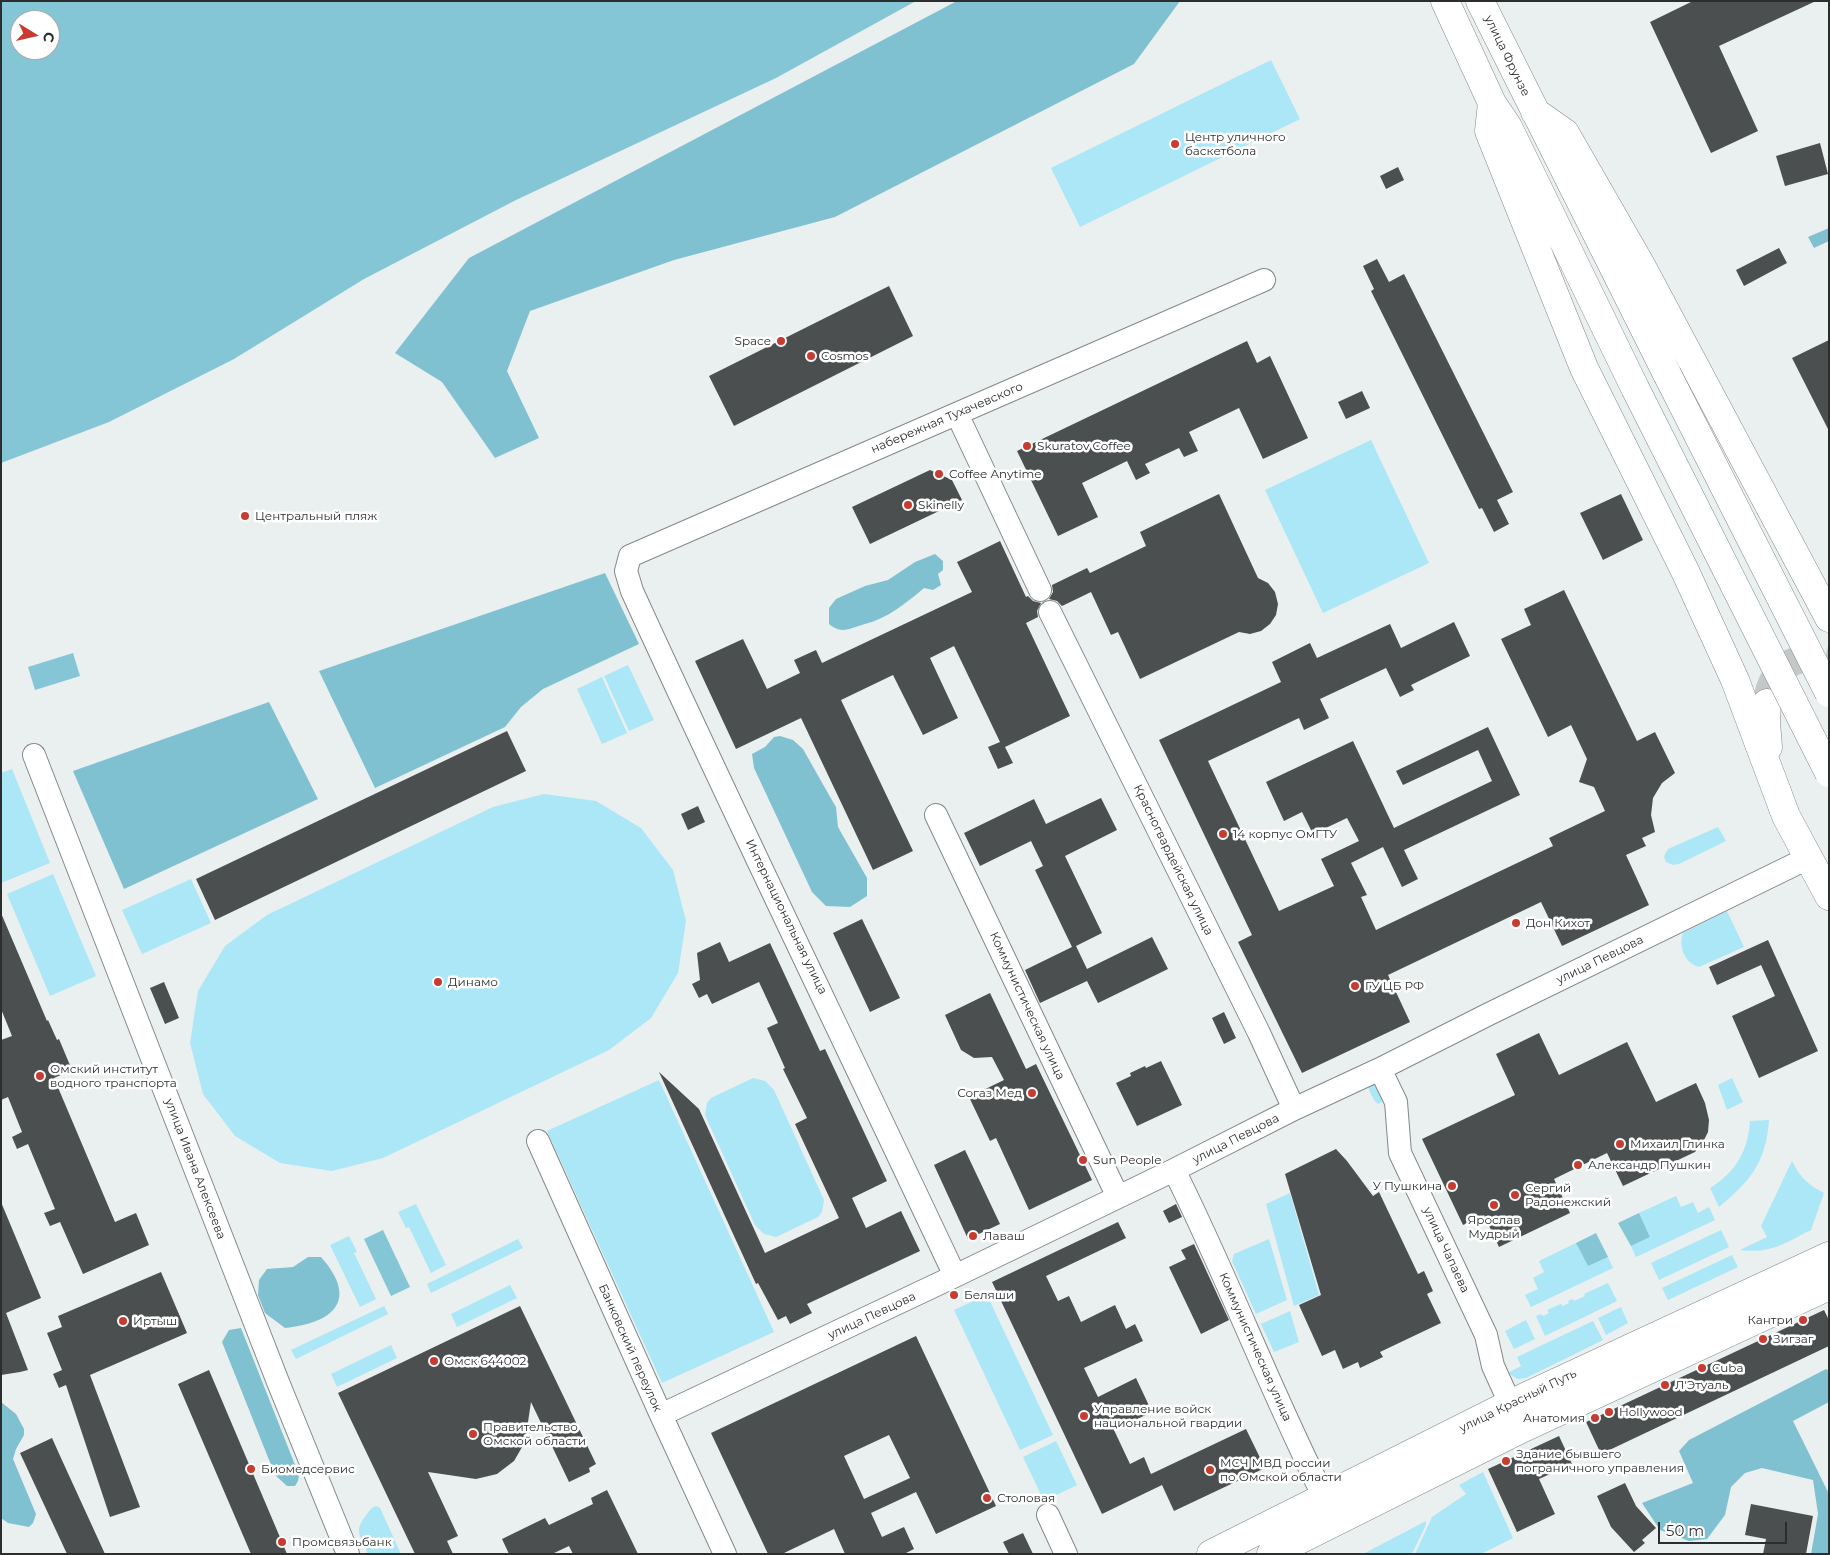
<!DOCTYPE html>
<html>
<head>
<meta charset="utf-8">
<style>
  body { margin:0 }
  #map { position:relative; width:1830px; height:1555px; overflow:hidden; background:#eaeff0; font-family:Montserrat,sans-serif }
  canvas { display:block }
  .frame { position:absolute; inset:0; border:2px solid #2c2e2e; pointer-events:none }
  .north { position:absolute; left:10px; top:10px; width:50px; height:50px; box-sizing:border-box; background:#fff; border:1px solid #ababab; border-radius:50%; rotate:99deg; font-size:14px; font-weight:700; line-height:20px; text-align:center; color:#2c2e2e }
  .north::after { content:''; display:block; margin:auto; width:18px; height:22px; background:#c83b30; clip-path:polygon(50% 0,100% 100%,50% 72%,0 100%) }
  .scale { position:absolute; left:1658px; top:1522px; width:129px; height:22px; box-sizing:border-box; border:2px solid #2c2e2e; border-top:0; padding-left:6px; font-size:15px; line-height:18px; white-space:nowrap; color:#2c2e2e; -webkit-text-stroke:4px #fff; paint-order:stroke }
</style>
</head>
<body>
<div id="map">
<canvas width="1830" height="1555"></canvas>
<div class="frame"></div>
<div class="north">С</div>
<div class="scale">50 m</div>
</div>
<script>
const context = document.querySelector('canvas').getContext('2d');
context.lineJoin = 'round';
function fill(path, color) { context.fillStyle = color; context.fill(path, 'evenodd'); }
function trace(path, color, width, dash) { context.strokeStyle = color; context.lineWidth = width; context.lineCap = dash ? 'butt' : 'round'; context.setLineDash(dash || []); context.stroke(path); }
function label(font, color, halo, rows, align = 'center') {
  context.font = font + ' Montserrat,sans-serif'; context.lineWidth = 5; context.setLineDash([]); context.textBaseline = 'middle'; context.strokeStyle = halo; context.fillStyle = color; for (const [text, x, y, turn = 0] of rows) {
    context.save(); context.translate(x, y); context.rotate((+turn || 0) * Math.PI / 180); context.textAlign = isNaN(turn) ? turn : align; if (halo) context.strokeText(text, 0, 0); context.fillText(text, 0, 0); context.restore();
  }
}
const green = new Path2D(`
  M1271 60 1300 119 1080 227 1051 168Z
  M1371 440 1429 563 1323 613 1265 490Z
  M628 665 654 720 629 731 604 676Z
  M602 677 627 733 602 744 577 689Z
  M12 769 50 863 1 883V773Z
  M544 794 596 801 641 828 673 870 686 921 678 973 651 1018 609 1050 383 1158 332 1171 280 1163 235 1136 203 1094 190 1043 198 991 225 946 267 915 493 807Z
  M1718 827 1726 841 1679 864 1673 865 1666 862 1664 856 1668 849Z
  M53 874 96 976 50 996 7 894Z
  M191 879 211 923 142 954 122 910Z
  M1727 911 1744 947 1699 967C1685 963 1678 947 1683 933Z
  M753 1078 765 1081 774 1090 824 1200 822 1212 818 1217 776 1237 764 1234 755 1225 705 1115 707 1103 711 1098Z
  M1732 1078 1743 1102 1727 1110 1718 1085Z
  M659 1080 774 1332 662 1383 547 1131Z
  M1374 1082 1383 1098 1381 1103 1378 1104C1373 1100 1369 1091 1368 1085Z
  M1769 1120C1766 1163 1750 1181 1719 1207L1710 1188C1736 1172 1748 1151 1750 1121Z
  M1792 1161C1801 1178 1807 1184 1824 1193L1811 1230C1785 1243 1771 1254 1740 1250L1767 1237 1761 1226Z
  M1290 1193 1319 1295 1294 1306 1266 1204Z
  M1676 1196 1681 1207 1693 1202 1698 1213 1709 1207 1715 1220 1636 1257 1631 1246 1650 1237 1639 1213Z
  M416 1204 446 1265 431 1273 409 1227 406 1228 398 1212Z
  M1721 1230 1729 1247 1659 1280 1651 1263Z
  M349 1236 357 1252 354 1253 376 1299 360 1307 330 1245Z
  M518 1239 523 1248 431 1293 427 1284Z
  M1269 1239 1287 1300 1256 1314 1232 1261 1234 1254Z
  M1576 1243 1588 1266 1608 1257 1613 1268 1531 1307 1525 1295 1538 1289 1533 1278 1544 1272 1539 1261Z
  M1732 1255 1738 1267 1668 1300 1662 1288Z
  M1608 1283 1617 1301 1545 1336 1536 1316 1541 1314 1543 1316 1549 1313 1547 1310 1561 1304 1563 1306 1569 1303 1568 1301 1573 1299 1574 1301 1585 1296 1584 1294Z
  M510 1285 517 1298 457 1327 451 1314Z
  M987 1295 1053 1435 1020 1450 954 1310Z
  M384 1306 388 1314 296 1359 291 1350Z
  M1621 1307 1628 1323 1606 1335 1598 1318Z
  M1290 1311 1299 1342 1274 1352 1261 1324Z
  M1526 1320 1535 1339 1514 1349 1505 1331Z
  M1593 1321 1603 1340 1526 1378 1518 1379 1508 1373 1521 1366 1517 1357Z
  M391 1345 397 1358 337 1387 331 1374Z
  M1056 1441 1077 1485 1044 1501 1023 1457Z
  M1483 1472 1513 1538 1481 1554H1415L1432 1517 1466 1494 1459 1485Z
  M376 1506 380 1508 401 1554H368C360 1535 353 1531 367 1514 370 1510 371 1508 376 1506Z
  M1426 1521V1525L1412 1554H1363Z`);
const forest = new Path2D(`
  M957 1H1180L1134 64 835 217 674 260 530 311 507 371 539 438 495 458 442 382 395 353 469 258Z
  M1829 228V241L1814 248 1808 237Z
  M935 554 943 561V570L938 574 941 585 933 590 924 588C905 604 888 618 865 624 850 628 842 635 829 624V608L836 599 865 586 888 580 915 562Z
  M605 573 639 644 543 689 521 707 505 727 375 788 319 671Z
  M269 702 318 799 124 889 73 771Z
  M780 736 793 740 803 749 829 795 836 807 838 827 867 878V896L850 907 826 906 812 892 754 768 752 754 765 747 774 737Z
  M308 1257H321C359 1300 334 1323 285 1328L265 1313 258 1295 259 1280 267 1269 293 1267Z
  M241 1328 299 1475 298 1481 295 1486H287L275 1475 222 1342 229 1330Z
  M1826 1369 1829 1371V1402L1793 1421 1829 1494V1554H1811L1818 1514 1813 1480 1762 1468 1745 1473 1731 1487 1725 1515 1707 1539 1689 1541 1660 1530 1642 1503 1693 1483 1679 1451 1689 1440Z
  M1 1402 16 1414 24 1429V1435L16 1449 13 1459 36 1514 33 1523 29 1527 8 1523 1 1518Z`);
const water = new Path2D(`
  M1 1H916L776 78 516 200 364 279 234 359 109 422 1 463ZM20 20H50V50H20Z
  M73 653 80 676 35 690 28 667Z
  M1639 1213 1650 1237 1631 1246 1618 1223Z
  M383 1230 410 1287 391 1296 364 1239Z
  M1596 1233 1608 1257 1588 1266 1576 1243Z`);
const building = new Path2D(`
  M1693 1H1816L1719 46 1758 131 1711 153 1650 22Z
  M1820 143 1828 174 1785 186 1776 156Z
  M1398 167 1404 180 1386 189 1380 176Z
  M1779 248 1787 263 1744 286 1736 270Z
  M1377 259 1389 282 1404 274 1513 492 1497 500 1509 524 1494 532 1482 508 1479 509 1371 291 1374 289 1363 266Z
  M889 286 913 336 734 426 709 376Z
  M1829 340V431L1792 358Z
  M1247 341 1257 363 1270 356 1308 438 1263 459 1239 408 1189 432 1198 451 1184 457 1179 448 1145 464 1150 473 1136 480 1127 461 1082 483 1098 517 1058 536 1017 451Z
  M1362 391 1370 408 1346 419 1338 402Z
  M930 470 952 480 962 500 870 544 852 507Z
  M1219 494 1258 578 1268 583 1275 592 1278 604 1276 615 1270 624 1261 631 1250 634 1239 632 1140 679 1118 632 1111 635 1091 592 1062 606 1057 601 1049 599 1053 592 1052 585 1087 568 1090 573 1146 546 1140 532Z
  M1621 494 1643 540 1603 560 1580 513Z
  M1000 541 1026 597 1028 596 1033 601 1041 603 1037 611 1038 617 1026 623 1070 716 1005 747 1013 763 998 769 988 747 1000 742 954 646 930 658 958 718 923 735 893 675 841 700 913 851 873 870 801 718 736 749 695 661 743 639 767 689 800 673 794 660 816 650 822 663 972 592 957 562Z
  M1564 590 1637 741 1655 732 1675 773 1662 783 1653 798 1651 815 1655 832 1642 838 1646 846 1626 855 1649 905 1562 946 1541 902 1388 975 1410 1022 1302 1073 1238 942 1252 935 1159 740 1281 682 1272 662 1310 643 1317 658 1390 624 1401 648 1454 622 1470 656 1411 685 1414 690 1400 697 1386 668 1320 699 1329 718 1304 730 1299 718 1208 761 1279 911 1334 886 1321 859 1359 841 1347 818 1313 834 1302 812 1284 821 1266 782 1353 741 1394 828 1492 781 1478 750 1403 785 1396 771 1488 727 1520 795 1404 850 1418 879 1402 887 1383 847 1351 863 1367 895 1361 897 1376 930 1553 846 1549 838 1605 811 1594 787 1579 782 1587 759 1571 725 1548 737 1501 639 1531 625 1524 609Z
  M507 731 526 771 215 920 196 879Z
  M1101 798 1117 830 1065 856 1102 933 1076 946 1087 969 1152 937 1168 969 1098 1003 1087 981 1040 1003 1025 970 1072 947 1035 870 1043 866 1031 841 980 866 964 833 1034 799 1046 824Z
  M698 806 705 822 688 830 681 814Z
  M1 913 47 1021 48 1020 57 1040 59 1039 72 1070 54 1078 115 1222 136 1213 149 1245 83 1274 60 1222 50 1226 44 1213 55 1209 28 1144 17 1149 12 1137 22 1132 8 1097 1 1100V1040L12 1036 1 1009Z
  M862 919 900 998 870 1012 833 933Z
  M1768 940 1818 1051 1759 1078 1732 1016 1775 996 1761 965 1717 985 1709 967Z
  M720 942 729 962 770 943 820 1051 825 1049 887 1181 852 1198 866 1228 901 1211 920 1251 807 1304 812 1313 790 1324 786 1316 778 1320 758 1283 756 1284 659 1072 699 1109 765 1253 839 1218 795 1124 807 1118 783 1069 785 1068 767 1028 778 1023 759 982 712 1004 707 994 699 998 692 984 700 980 697 953Z
  M164 982 179 1018 165 1024 150 988Z
  M990 993 1026 1069 1036 1064 1092 1180 1029 1210 996 1138 990 1141 969 1097 1004 1080 992 1057 974 1058 961 1050 945 1015Z
  M1224 1012 1236 1038 1224 1044 1212 1018Z
  M1539 1033 1559 1075 1627 1042 1656 1102 1696 1083 1705 1103 1709 1120 1708 1132 1703 1142 1695 1152 1623 1186 1607 1153 1554 1179 1570 1213 1499 1247 1484 1215 1463 1225 1422 1139 1515 1095 1496 1054Z
  M1161 1061 1182 1105 1137 1126 1116 1083 1131 1076 1130 1073 1145 1066 1146 1068Z
  M1336 1149 1347 1161 1373 1196 1379 1192 1418 1274 1424 1271 1433 1291 1427 1294 1441 1323 1380 1352 1383 1357 1360 1368 1358 1362 1343 1369 1335 1350 1322 1356 1299 1305 1321 1295 1285 1174Z
  M965 1150 1000 1224 968 1239 934 1165Z
  M1 1202 41 1298 6 1313 28 1370 20 1372 1 1375Z
  M1176 1204 1182 1217 1169 1223 1163 1211Z
  M1118 1222 1126 1238 1046 1276 1058 1301 1069 1296 1081 1322 1115 1305 1126 1329 1135 1324 1143 1341 1084 1368 1098 1397 1136 1378 1152 1412 1114 1430 1130 1464 1144 1457 1151 1474 1246 1429 1265 1468 1174 1511 1162 1485 1102 1514 992 1282Z
  M1194 1244 1229 1320 1201 1334 1169 1267 1186 1259 1181 1250Z
  M161 1272 187 1333 90 1375 140 1507 110 1517 66 1385 59 1388 53 1374 62 1370 47 1333 62 1327 58 1316Z
  M520 1306 596 1464 589 1468 590 1472 569 1482 531 1402 525 1442 514 1461 497 1474 476 1479 428 1472 458 1536 447 1541 453 1554H415L338 1393Z
  M1824 1310 1829 1320V1346L1601 1454 1586 1422Z
  M916 1336 996 1506 936 1534 916 1492 871 1513 882 1537 904 1527 914 1549 904 1554H845L834 1529 782 1554H768L711 1433ZM889 1435 910 1478 864 1499 844 1456Z
  M209 1370 282 1542 287 1554H251L178 1384Z
  M1559 1436 1572 1464 1539 1479 1555 1514 1517 1532 1488 1469Z
  M52 1438 61 1458 105 1554H67L20 1453Z
  M1625 1483 1636 1506 1656 1528 1642 1540 1645 1543 1634 1552 1611 1527 1597 1496Z
  M607 1490 638 1554H573L569 1546 552 1554H509L502 1539 545 1518 549 1525 593 1504 591 1498Z
  M1751 1504 1813 1516 1806 1554H1763L1766 1539 1745 1535Z
  M1023 1533 1033 1554H1009L1003 1542Z`);
const majorTunnel = new Path2D(`
  M1767 703C1770 668 1796 652 1829 660`);
const minor = new Path2D(`
  M957 414 1040 590
  M1050 612 1259 1033 1294 1109
  M34 755 278 1382 348 1554
  M936 815 1118 1197
  M1380 1069 1396 1102 1400 1153 1486 1335 1493 1366 1517 1419
  M538 1141 661 1415 725 1554
  M1174 1170C1228 1278 1270 1390 1324 1497
  M955 1276C848 1048 737 821 632 591L626 571 630 556 1264 280
  M661 1415 955 1276 1174 1170 1294 1109 1380 1069 1489 1014 1810 857
  M1048 1515 1066 1554`);
const major = new Path2D(`
  M1445 1 1492 103 1508 127 1635 388
  M1480 1 1667 374
  M1492 103 1489 131 1584 368 1685 571 1735 680 1786 816 1829 896
  M1535 112 1565 133 1642 267 1829 618
  M1767 703 1766 722 1768 747
  M1211 1554 1510 1404 1829 1256
  M1271 1554 1521 1429 1829 1286`);
const majorBridge = new Path2D(`
  M1667 374 1829 693
  M1635 388 1829 773`);
const markers = [
  [1175,144,5,"#c83b30"],
  [781,341,5,"#c83b30"],
  [811,356,5,"#c83b30"],
  [1027,446,5,"#c83b30"],
  [939,474,5,"#c83b30"],
  [908,505,5,"#c83b30"],
  [245,516,5,"#c83b30"],
  [1223,834,5,"#c83b30"],
  [1516,923,5,"#c83b30"],
  [438,982,5,"#c83b30"],
  [1355,986,5,"#c83b30"],
  [40,1076,5,"#c83b30"],
  [1032,1093,5,"#c83b30"],
  [1620,1144,5,"#c83b30"],
  [1083,1160,5,"#c83b30"],
  [1578,1165,5,"#c83b30"],
  [1452,1186,5,"#c83b30"],
  [1515,1195,5,"#c83b30"],
  [1494,1205,5,"#c83b30"],
  [973,1236,5,"#c83b30"],
  [954,1295,5,"#c83b30"],
  [1803,1320,5,"#c83b30"],
  [123,1321,5,"#c83b30"],
  [1763,1339,5,"#c83b30"],
  [434,1361,5,"#c83b30"],
  [1702,1368,5,"#c83b30"],
  [1665,1385,5,"#c83b30"],
  [1609,1412,5,"#c83b30"],
  [1084,1416,5,"#c83b30"],
  [1595,1418,5,"#c83b30"],
  [473,1434,5,"#c83b30"],
  [1506,1461,5,"#c83b30"],
  [251,1469,5,"#c83b30"],
  [1210,1470,5,"#c83b30"],
  [987,1498,5,"#c83b30"],
  [282,1542,5,"#c83b30"]
];
const streetNames = [
  ["улица Фрунзе",1507,56,64],
  ["набережная Тухачевского",947,418,-23],
  ["Красногвардейская улица",1173,860,64],
  ["Интернациональная улица",786,917,64],
  ["улица Певцова",1600,960,-26],
  ["Коммунистическая улица",1027,1006,65],
  ["улица Певцова",1236,1139,-27],
  ["улица Ивана Алексеева",195,1169,69],
  ["улица Чапаева",1446,1250,65],
  ["улица Певцова",872,1316,-25],
  ["Коммунистическая улица",1255,1347,66],
  ["Банковский переулок",630,1348,66],
  ["улица Красный Путь",1518,1401,-26]
];
const poiNames = [
  ["Центр уличного",1185,137],
  ["баскетбола",1185,151],
  ["Space",771,341,"right"],
  ["Cosmos",821,356],
  ["Skuratov Coffee",1037,446],
  ["Coffee Anytime",949,474],
  ["Skinelly",918,505],
  ["Центральный пляж",255,516],
  ["14 корпус ОмГТУ",1233,834],
  ["Дон Кихот",1526,923],
  ["Динамо",448,982],
  ["ГУ ЦБ РФ",1365,986],
  ["Омский институт",50,1069],
  ["водного транспорта",50,1083],
  ["Согаз Мед",1022,1093,"right"],
  ["Михаил Глинка",1630,1144],
  ["Sun People",1093,1160],
  ["Александр Пушкин",1588,1165],
  ["У Пушкина",1442,1186,"right"],
  ["Сергий",1525,1188],
  ["Радонежский",1525,1202],
  ["Ярослав",1494,1220,"center"],
  ["Мудрый",1494,1234,"center"],
  ["Лаваш",983,1236],
  ["Беляши",964,1295],
  ["Кантри",1793,1320,"right"],
  ["Иртыш",133,1321],
  ["Зигзаг",1773,1339],
  ["Омск 644002",444,1361],
  ["Cuba",1712,1368],
  ["Л'Этуаль",1675,1385],
  ["Управление войск",1094,1409],
  ["национальной гвардии",1094,1423],
  ["Hollywood",1619,1412],
  ["Анатомия",1585,1418,"right"],
  ["Правительство",483,1427],
  ["Омской области",483,1441],
  ["Здание бывшего",1516,1454],
  ["пограничного управления",1516,1468],
  ["МСЧ МВД россии",1220,1463],
  ["по Омской области",1220,1477],
  ["Биомедсервис",261,1469],
  ["Столовая",997,1498],
  ["Промсвязьбанк",292,1542]
];
fill(green, '#abe7f6');
fill(forest, '#80c1d1');
fill(water, '#84c6d5');
fill(building, '#4b4f50');
trace(majorTunnel, '#c4c8c9', 28, [28, 14]);
trace(minor, '#848889', 24);
trace(major, '#848889', 29);
trace(minor, '#fff', 22);
trace(major, '#fff', 28);
trace(majorBridge, '#848889', 29, []);
trace(majorBridge, '#fff', 28);
for (const [x, y, r, color] of markers) { const dot = new Path2D(); dot.arc(x, y, r, 0, 2 * Math.PI); context.fillStyle = color; context.fill(dot); trace(dot, '#fff', 2); }
label('12px', '#2c2e2e', '#fff', streetNames);
label('12px', '#2c2e2e', '#fff', poiNames, 'left');
</script>
</body>
</html>
